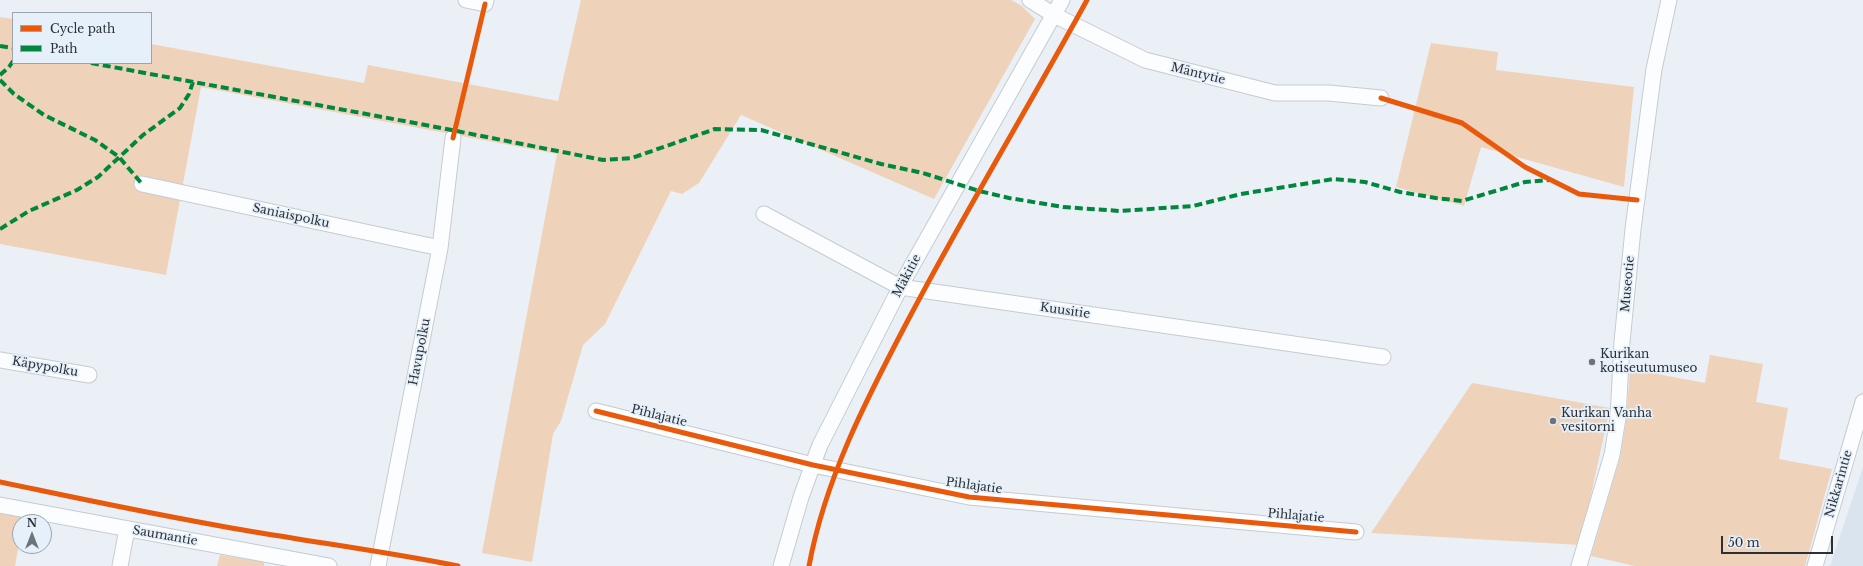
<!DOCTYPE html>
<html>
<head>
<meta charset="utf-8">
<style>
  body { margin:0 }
  #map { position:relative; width:1863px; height:566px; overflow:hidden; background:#eaf0f5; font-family:"Libre Baskerville",serif }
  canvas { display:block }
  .legend { position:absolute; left:12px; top:12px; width:140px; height:52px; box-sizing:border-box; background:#e5f0fa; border:1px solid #9ba3ab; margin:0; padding:5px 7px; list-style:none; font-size:12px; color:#2c3034 }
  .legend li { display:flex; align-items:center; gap:8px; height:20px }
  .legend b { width:20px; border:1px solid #9ba3ab }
  .north { position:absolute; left:12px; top:514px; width:40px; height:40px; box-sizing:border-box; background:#e5f0fa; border:1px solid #9ba3ab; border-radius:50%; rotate:0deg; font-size:11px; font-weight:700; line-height:16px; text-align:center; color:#2c3034 }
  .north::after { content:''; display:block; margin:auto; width:14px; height:18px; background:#6e7378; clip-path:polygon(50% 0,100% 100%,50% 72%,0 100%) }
  .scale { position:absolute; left:1721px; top:536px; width:112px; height:18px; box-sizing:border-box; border:2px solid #2c3034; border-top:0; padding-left:5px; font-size:12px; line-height:14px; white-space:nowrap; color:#2c3034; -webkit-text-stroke:3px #e5f0fa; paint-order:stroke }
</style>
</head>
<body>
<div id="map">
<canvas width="1863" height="566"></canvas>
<ul class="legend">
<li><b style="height:5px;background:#e8590c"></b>Cycle path</li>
<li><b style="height:5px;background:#00873e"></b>Path</li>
</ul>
<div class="north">N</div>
<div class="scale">50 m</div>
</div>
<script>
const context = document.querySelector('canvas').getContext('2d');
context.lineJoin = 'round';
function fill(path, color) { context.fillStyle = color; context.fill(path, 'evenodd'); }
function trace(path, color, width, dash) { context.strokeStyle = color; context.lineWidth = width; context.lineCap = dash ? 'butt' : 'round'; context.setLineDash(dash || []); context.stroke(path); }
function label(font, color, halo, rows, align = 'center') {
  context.font = font + ' "Libre Baskerville",serif'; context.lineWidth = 3.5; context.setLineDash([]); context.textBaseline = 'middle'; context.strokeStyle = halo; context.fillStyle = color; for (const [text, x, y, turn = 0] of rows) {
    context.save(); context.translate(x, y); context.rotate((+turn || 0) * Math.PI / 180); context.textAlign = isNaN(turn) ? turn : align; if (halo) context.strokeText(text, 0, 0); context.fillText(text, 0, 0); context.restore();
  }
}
const built = new Path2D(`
  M1863 467V566H1830Z`);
const green = new Path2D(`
  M581 0H1011L1022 6 1035 19 934 199 741 115 699 183 682 194 671 191 605 324 583 345 561 421 553 434 532 562 482 553 557 154 201 87 166 275 0 244V17L13 19V63H151V44L364 83 368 65 558 101Z
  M1431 43 1498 52 1496 70 1634 87 1624 187 1481 147 1464 206 1396 187Z
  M1710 355 1763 364 1756 402 1788 408 1779 459 1832 469 1805 566H1635L1591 556 1620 458 1626 422 1630 369 1705 383Z
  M1472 383 1610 408 1580 545 1371 533Z
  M0 512 24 517 23 522H20V539L15 566H0Z
  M220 555 264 562V566H217Z`);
const minor = new Path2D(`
  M466 0 485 4 486 0
  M1030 0 1054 15 1145 60 1275 93H1329L1381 98
  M142 184 440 248
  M764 214 900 287 1383 357
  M0 360 89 375
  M596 411 813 465 969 497 1356 532
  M0 505 329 566
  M120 566 127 529
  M378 566 440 248 453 138
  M781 566 801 497 820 445 905 278 1062 0
  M1579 566 1612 455 1618 418 1622 342 1633 229 1654 69 1669 0
  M1815 566 1863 402`);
const quiet = new Path2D(`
  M0 46 13 48
  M91 63 431 126 603 160 632 158 715 129 761 130 881 164 923 173 979 191 1009 198 1063 207 1120 211 1193 206 1241 194 1334 179 1365 182 1400 192 1436 198 1462 201 1525 182 1549 180
  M0 75 9 67 13 61
  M0 80 14 94 44 115 95 140 119 157 142 184
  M0 229 29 211 77 190 98 177 143 135 180 108 189 94 193 82`);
const cycleway = new Path2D(`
  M1381 98 1462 123 1525 167 1579 194 1637 200
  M453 138 485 4
  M596 411 813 465 969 497 1356 532
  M0 482C87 500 174 519 261 533 327 544 393 553 458 566
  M809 566C825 479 866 400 907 322 964 213 1028 108 1087 0`);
const markers = [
  [1592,362,4,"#6e7378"],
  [1553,421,4,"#6e7378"]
];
const streetNames = [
  ["Mäntytie",1198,74,14],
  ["Saniaispolku",291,216,12],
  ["Mäkitie",907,276,-62],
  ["Museotie",1628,284,-85],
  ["Kuusitie",1065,311,8],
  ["Havupolku",420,352,-79],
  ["Käpypolku",45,367,10],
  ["Pihlajatie",659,416,14],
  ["Nikkarintie",1839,484,-74],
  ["Pihlajatie",974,486,8],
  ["Pihlajatie",1296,516,5],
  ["Saumantie",165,536,10]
];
const poiNames = [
  ["Kurikan",1600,355],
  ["kotiseutumuseo",1600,369],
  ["Kurikan Vanha",1561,414],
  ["vesitorni",1561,428]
];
fill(built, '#d9e4ee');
fill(green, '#efd2ba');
trace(minor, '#c6cbd0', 17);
trace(minor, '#fcfdfe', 15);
trace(quiet, '#00873e', 4, [8, 4]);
trace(cycleway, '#e8590c', 5);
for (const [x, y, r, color] of markers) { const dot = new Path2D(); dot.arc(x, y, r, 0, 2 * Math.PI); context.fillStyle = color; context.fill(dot); trace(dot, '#e5f0fa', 1.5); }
label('12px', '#2c3034', '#e5f0fa', streetNames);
label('12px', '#2c3034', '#e5f0fa', poiNames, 'left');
</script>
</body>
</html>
